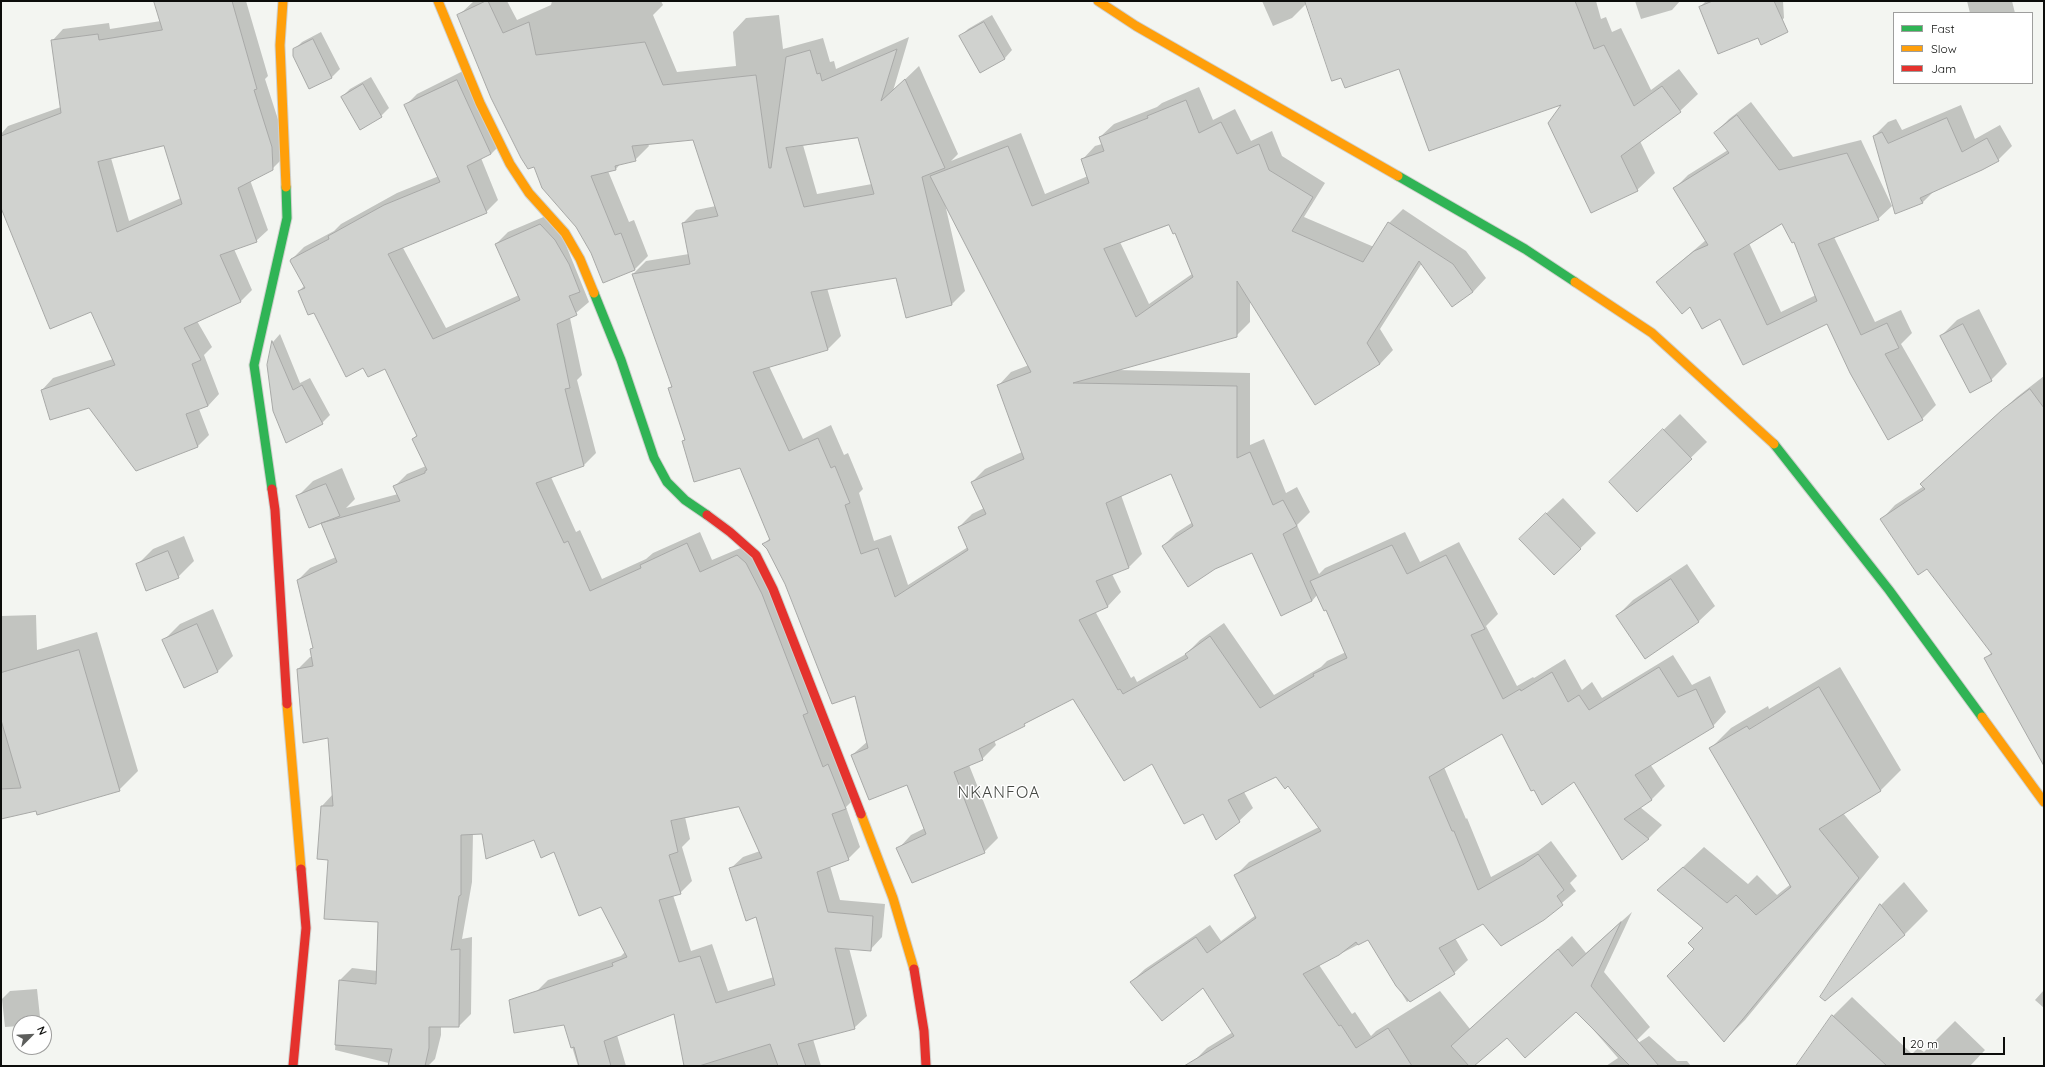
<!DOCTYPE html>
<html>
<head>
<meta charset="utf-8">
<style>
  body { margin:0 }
  #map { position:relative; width:2045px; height:1067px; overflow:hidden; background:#f3f5f1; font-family:Quicksand,sans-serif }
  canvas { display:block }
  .frame { position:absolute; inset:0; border:2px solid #0c0d0b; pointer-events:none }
  .legend { position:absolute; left:1893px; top:12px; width:140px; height:72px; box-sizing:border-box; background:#fff; border:1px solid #9e9e9d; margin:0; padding:5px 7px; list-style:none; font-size:12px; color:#0c0d0b }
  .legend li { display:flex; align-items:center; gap:8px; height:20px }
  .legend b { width:20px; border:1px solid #9e9e9d }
  .north { position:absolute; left:12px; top:1015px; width:40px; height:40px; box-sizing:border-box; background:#fff; border:1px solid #9e9e9d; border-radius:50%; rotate:66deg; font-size:11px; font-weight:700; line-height:16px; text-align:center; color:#0c0d0b }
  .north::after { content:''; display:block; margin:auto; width:14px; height:18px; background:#5d5e5c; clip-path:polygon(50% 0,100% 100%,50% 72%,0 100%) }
  .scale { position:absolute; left:1903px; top:1037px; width:102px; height:18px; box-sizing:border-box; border:2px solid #0c0d0b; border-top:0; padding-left:5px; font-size:12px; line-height:14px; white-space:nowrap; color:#0c0d0b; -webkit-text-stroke:3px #fff; paint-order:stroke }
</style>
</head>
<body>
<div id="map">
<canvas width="2045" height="1067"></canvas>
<div class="frame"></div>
<ul class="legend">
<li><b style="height:5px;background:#30b455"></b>Fast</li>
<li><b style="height:5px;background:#ff9f0a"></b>Slow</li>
<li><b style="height:5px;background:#e5322d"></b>Jam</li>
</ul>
<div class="north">N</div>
<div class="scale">20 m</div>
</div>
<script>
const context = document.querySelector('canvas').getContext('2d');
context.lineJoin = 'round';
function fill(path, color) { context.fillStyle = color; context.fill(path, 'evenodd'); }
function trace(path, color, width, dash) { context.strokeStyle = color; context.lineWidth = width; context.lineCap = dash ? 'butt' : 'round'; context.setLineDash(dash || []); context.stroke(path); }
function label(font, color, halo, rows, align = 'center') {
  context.font = font + ' Quicksand,sans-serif'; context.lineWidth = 3; context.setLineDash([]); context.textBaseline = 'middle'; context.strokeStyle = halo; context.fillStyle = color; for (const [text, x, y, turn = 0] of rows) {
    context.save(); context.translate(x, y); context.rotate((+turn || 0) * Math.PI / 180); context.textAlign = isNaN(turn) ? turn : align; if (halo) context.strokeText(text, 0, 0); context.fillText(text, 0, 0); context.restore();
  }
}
const shadow = new Path2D(`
  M155 1H246L268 76 265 79 283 135 284 157 272 169 250 180 268 230 256 241 234 249 252 290 240 302 197 321 212 347 204 355 219 394 208 406 199 409 209 435 197 447 42 390 53 378 113 359 92 310 1 205V134L8 126 61 107 52 41 63 29 109 23 110 29 161 21ZM164 145 181 198 129 221 111 158Z
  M474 1H507L517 20 551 5 552 1H661L663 5 653 15 677 72 736 66 733 32 746 18 779 15 783 49 823 38 830 62 834 61 836 69 909 37 893 91 919 66 958 154 951 161 1021 133 1045 194 1088 176 1082 160 1095 146 1102 144 1100 137 1114 124 1157 107 1162 103 1199 87 1213 120 1235 109 1251 141 1272 131 1282 156 1325 183 1304 217 1374 247 1389 223 1403 209 1466 251 1486 278 1473 292 1422 263 1380 329 1393 350 1380 364 1316 403 1250 299V322L1236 336 1116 370 1250 373V445L1264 439 1286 493 1297 487 1310 512 1297 525 1319 574 1325 568 1405 532 1420 562 1459 542 1498 614 1486 626 1517 686 1533 677 1534 678 1565 659 1582 690 1592 682 1602 698 1673 655 1692 685 1710 676 1726 712 1713 726 1650 764 1665 786 1652 799 1640 807 1662 825 1649 838 1622 859 1575 780 1502 733 1444 767 1466 819 1467 818 1491 877 1538 851 1551 841 1577 876 1570 883 1576 891 1543 919 1484 923 1455 938 1468 960 1454 973 1407 1002 1369 939 1319 965 1352 1014 1355 1012 1371 1036 1376 1031 1440 991 1470 1029 1572 936 1586 953 1632 912 1604 972 1650 1027 1627 1050 1649 1036 1677 1061H1687L1691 1066H1606L1618 1058 1576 1010 1507 1036 1473 1066H1193V1062L1207 1048 1233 1032 1203 987 1131 982 1145 969 1210 925 1221 941 1256 915 1236 875 1249 862 1319 827 1289 785 1277 776 1244 792 1253 808 1239 821 1203 813 1153 762 1073 698 994 740 996 745 982 759 969 765 998 838 984 852 898 849 911 835 925 828 908 784 852 755 868 741 856 694 786 584 764 544 770 538 741 466 683 441 685 439 669 389 672 385 633 274 646 261 689 254 683 223 696 210 716 206 694 139 648 144 649 146 635 160 621 163 616 169 608 171 629 222 634 220 648 256 635 269 592 252 577 226 535 166 459 15ZM859 137 872 184 817 194 803 145ZM945 204 1029 365 1011 372 998 386 1022 452 985 469 972 482 984 508 972 514 959 527 968 547 908 585 891 535 874 541 859 493 863 489 848 453 844 455 831 425 803 439 769 366 828 349 841 336 827 288 897 277 952 304 965 291ZM1170 223 1176 232 1192 274 1149 304 1120 242ZM1172 473 1193 522 1176 533 1163 546 1252 552 1281 614 1312 601 1317 595 1327 609 1346 652 1327 661 1321 667 1274 695 1224 623 1200 640 1186 654 1137 682 1134 676 1131 678 1095 611 1108 606 1121 592 1112 574 1129 567 1142 554 1121 495Z
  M1262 1H1596L1601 19 1606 17 1612 32 1621 28 1651 90 1679 69 1698 94 1680 111 1640 141 1655 173 1637 190 1563 103 1399 68 1307 3 1292 18 1273 26Z
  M1635 1H1680L1672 10 1641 19Z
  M1706 1H1783L1784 18 1770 32 1700 7Z
  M1967 1H2012L2015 13H1970Z
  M992 15 1012 50 1005 58 980 72 960 37 968 29Z
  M321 32 340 69 332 77 310 88 294 50 302 42Z
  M469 68 503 142 491 154 481 158 498 200 486 212 402 246 446 328 519 295 496 244 508 232 553 213 589 302 570 318 582 375 577 380 596 453 584 465 551 477 576 532 580 530 602 579 646 559 653 553 700 532 712 560 750 544 857 796 846 807 860 847 848 859 830 866 840 900 885 904 882 937 870 950 849 948 867 1016 854 1028 813 1039 821 1066H685L674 1012 617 1035 626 1066H578L565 1024 536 992 548 980 621 956 625 952 602 906 555 851 535 839 483 833H473L472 882 462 939 472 937 471 1014 459 1026H441V1035L435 1059 428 1066H401L335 1050 340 980 352 968 378 971 380 921 329 859 318 858 322 806 333 794 329 737 298 669 310 657H313L312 649 314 647 298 580 310 568 336 557 322 523 297 497 313 481 342 468 355 499 346 508 398 494 395 486 407 474 426 466 413 439 418 434 385 368 364 367 314 311 299 291 305 285 292 259 304 247 334 231 341 224 397 193 439 176 405 106 417 94ZM740 805 760 851 743 857 730 869 757 916 774 977 728 991 712 944 691 951 673 895 680 893 692 881 682 847 690 839 685 817Z
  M371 77 389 108 381 116 342 97 350 89Z
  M1751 102 1793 157 1861 140 1892 206 1878 219 1834 237 1875 322 1901 310 1912 333 1901 344 1936 405 1922 419 1888 438 1828 323 1744 364 1721 318 1690 305 1657 282 1706 240 1674 189 1688 175 1728 150 1715 133 1729 119ZM1782 223 1794 241 1816 295 1781 312 1749 243Z
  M1961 105 1975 139 2000 125 2012 146 1998 160 1981 170 1935 190 1923 202 1896 212 1874 136 1888 122 1896 119 1902 130Z
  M1979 309 2007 364 1991 380 1941 336 1957 320Z
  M280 334 300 383 310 378 330 415 322 423 268 366 273 342Z
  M2044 376V737L1986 658 1992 652 1927 568 1882 519 1895 505 1924 486 1922 484 1935 470 2017 397Z
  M1680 414 1707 442 1637 510 1626 466Z
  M1563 498 1596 533 1554 574 1536 523Z
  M184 536 194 561 178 577 137 565 153 549Z
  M1687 564 1715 606 1699 621 1645 657 1617 616 1633 600Z
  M213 609 233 656 217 672 164 640 180 624Z
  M36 615 37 650 97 632 138 771 119 790 1 818V616Z
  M1840 667 1901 770 1881 790 1843 813 1879 857 1745 1020 1724 1041 1696 948 1705 928 1659 890 1704 847 1748 884 1757 875 1777 895 1791 884 1711 748 1731 728 1768 706 1769 709Z
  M1904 882 1928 911 1905 934 1825 1000 1822 997 1881 905Z
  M37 989 40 1017 34 1023H20V1026L5 1027 2 999 10 991Z
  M2044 990V1008L2035 1000Z
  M1852 997 1912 1054 1918 1048 1924 1052 1955 1021 1985 1050 1970 1066H1797L1833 1016Z`);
const building = new Path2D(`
  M154 1H232L257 89 254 90 272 147 273 170 238 188 257 242 220 255 241 302 184 328 201 360 192 364 208 406 186 414 198 447 136 471 89 408 50 420 41 390 115 365 91 312 50 329 1 208V136L61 113 51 40 98 34 99 40 162 30ZM164 146 182 204 117 232 98 162Z
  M486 1H488L503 33 529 22 536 55 645 42 663 85 756 75 769 168H771L786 57 810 50 817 74 820 73 822 81 897 49 881 101 905 79 945 168 922 177 952 305 906 318 896 278 811 292 828 350 753 372 789 451 818 438 831 468 835 466 850 503 845 505 861 554 878 548 895 597 968 550 958 527 986 514 971 482 1024 459 997 385 1031 372 930 176 1008 146 1032 206 1089 183 1081 159 1104 151 1099 137 1148 118 1147 116 1186 100 1199 133 1221 122 1237 154 1259 144 1269 170 1313 197 1292 231 1363 262 1388 222 1453 264 1473 292 1452 307 1419 261 1367 343 1380 364 1315 405 1237 281V337L1073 383 1237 386V458L1250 452 1273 505 1283 500 1297 526 1283 534 1312 601 1281 616 1252 553 1215 569 1188 587 1162 546 1193 526 1171 474 1106 503 1129 568 1096 581 1108 607 1079 620 1118 690 1120 689 1123 694 1188 658 1185 654 1210 636 1260 708 1314 676 1313 674 1347 658 1326 610 1324 611 1310 581 1392 545 1407 574 1446 555 1485 629 1471 635 1503 699 1520 689 1521 691 1552 672 1568 702 1579 695 1589 710 1659 667 1678 697 1696 689 1714 727 1635 775 1652 800 1624 819 1649 839 1622 860 1574 782 1542 805 1534 790 1531 791 1502 734 1429 777 1452 831H1454L1478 890 1524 864 1538 854 1564 890 1557 896 1563 905 1544 920 1501 946 1483 924 1439 948 1455 974 1410 1002 1396 986 1368 940 1358 945 1356 942 1339 955 1303 974 1339 1026 1341 1025 1356 1048 1388 1028 1412 1066H1184L1234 1036 1203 988 1162 1021 1130 982 1196 937 1207 953 1256 918 1234 875 1321 831 1288 786 1285 789 1276 777 1228 800 1240 822 1216 840 1203 814 1184 824 1152 764 1124 781 1073 699 1024 724 1025 726 979 749 983 760 954 772 985 853 912 883 896 848 926 834 907 785 869 800 851 755 868 748 855 696 832 704 785 584 767 549 762 544 770 540 740 468 694 482 682 441 685 440 668 388 672 387 632 274 690 264 682 223 718 216 693 140 632 146 636 161 615 166 616 170 591 176 615 235 621 233 635 270 603 283 591 253 576 227 542 188 534 167 528 169 521 158 491 98 457 15ZM858 138 874 194 804 207 786 148ZM1169 225 1173 234 1175 233 1193 277 1136 317 1104 249Z
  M1305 1H1575L1594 49 1604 45 1634 106 1662 86 1681 112 1621 156 1638 191 1591 213 1548 123 1561 105 1429 151 1399 69 1345 88 1341 78 1332 81Z
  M1713 1H1774L1788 32 1761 45 1758 38 1718 54 1699 7Z
  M984 22 1005 59 980 73 959 36Z
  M313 39 332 78 309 89 293 56V49Z
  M457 80 491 154 467 166 487 213 388 254 433 339 520 300 495 244 540 224 555 240 569 264 580 292 569 296 577 315 557 324 570 388 565 389 584 466 536 483 564 543 568 541 590 591 641 568 640 565 687 543 700 572 737 555 746 563 762 594 808 713 803 715 823 767 828 764 846 809 832 814 849 860 817 872 828 912 873 916 871 951 835 948 855 1029 798 1044 806 1066H778L770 1044 699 1066H684L674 1014 604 1041 611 1066H579L574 1047 571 1048 564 1025 514 1033 509 1000 613 966 612 963 627 957 601 907 579 916 554 852 541 858 534 840 486 859 482 834 461 835V895L459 896 451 950 460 949 459 1027H429V1048L425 1066H388L392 1049 335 1045 339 980 376 984 378 922 324 919 328 860 317 859 321 806H333L328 738 303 743 297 669 313 666 310 649 313 648 297 580 337 562 321 523 400 501 393 486 425 473V471L427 470 412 439 417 436 385 369 368 377 363 368 346 377 314 313 308 315 298 291 305 288 290 261 291 259 329 239 328 236 384 205 440 182 404 105ZM739 807 762 858 729 868 746 921 756 917 775 985 716 1003 700 956 679 962 659 900 681 894 669 855 678 852 671 821Z
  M363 84 382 117 360 130 341 97Z
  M1737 115 1779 170 1847 153 1879 220 1818 244 1861 335 1887 323 1899 348 1885 354 1923 420 1888 440 1850 373 1827 324 1743 365 1720 319 1702 329 1690 307 1682 314 1656 282 1694 251 1708 245 1673 188 1729 153 1714 133ZM1782 224 1792 243 1794 242 1817 301 1767 325 1734 254Z
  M1947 118 1962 152 1987 138 1999 161 1982 170 1920 198 1923 203 1895 214 1873 136 1882 132 1888 143Z
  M1963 324 1992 381 1970 393 1940 336Z
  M272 341 293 390 302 385 323 424 286 443 273 411 267 365Z
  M2030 389 2044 408V766L1984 658 1992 654 1927 569 1918 575 1880 519 1925 489 1920 484 2002 410Z
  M1663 429 1692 459 1637 512 1609 482Z
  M326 484 340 516 309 528 296 496Z
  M1546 513 1581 549 1554 575 1519 539Z
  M168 551 179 578 146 591 136 564Z
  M1671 579 1699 622 1645 659 1616 616Z
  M197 624 218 672 184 688 162 640Z
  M79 650 120 791 37 815 36 811 1 819V789L21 788 1 720V673Z
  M1819 687 1881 791 1819 829 1859 878 1724 1042 1667 976 1694 949 1688 943 1703 928 1657 890 1683 867 1727 903 1736 895 1756 915 1791 887 1709 748 1747 726 1749 729Z
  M1880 904 1905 935 1825 1001 1820 997Z
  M1621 922 1591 986 1659 1066H1630L1576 1012 1525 1058 1507 1038 1474 1066H1469L1451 1046 1558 949 1572 966Z
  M1832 1015 1887 1066H1796Z`);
const fast = new Path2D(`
  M1398 176 1525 249 1575 282
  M594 293 621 360 654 458 667 482 685 500 707 515
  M1774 444 1889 590 1982 717
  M272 489 254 365 287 218 286 187`);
const slow = new Path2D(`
  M283 1 280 45 286 187
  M438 1 480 103 510 164 529 193 565 233 580 259 594 293
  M1098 1 1136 26 1398 176
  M1575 282 1652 333 1774 444
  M287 704 301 869
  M1982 717 2044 802
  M861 814 893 898 914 969`);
const jam = new Path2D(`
  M272 489 275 510 287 704
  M707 515 730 532 756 555 773 589 861 814
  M914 969 924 1031 926 1066
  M293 1066 306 928 301 869`);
const quarterNames = [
  ["NKANFOA",999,793]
];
fill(shadow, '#0003');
fill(building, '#d0d2cf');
trace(building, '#a8a9a7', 1);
trace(fast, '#cfd0cd', 11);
trace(slow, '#cfd0cd', 11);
trace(jam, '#cfd0cd', 11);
trace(fast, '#30b455', 9);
trace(slow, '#ff9f0a', 9);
trace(jam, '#e5322d', 9);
context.letterSpacing = '1px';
label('16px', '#454843', '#fff', quarterNames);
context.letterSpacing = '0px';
</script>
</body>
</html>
